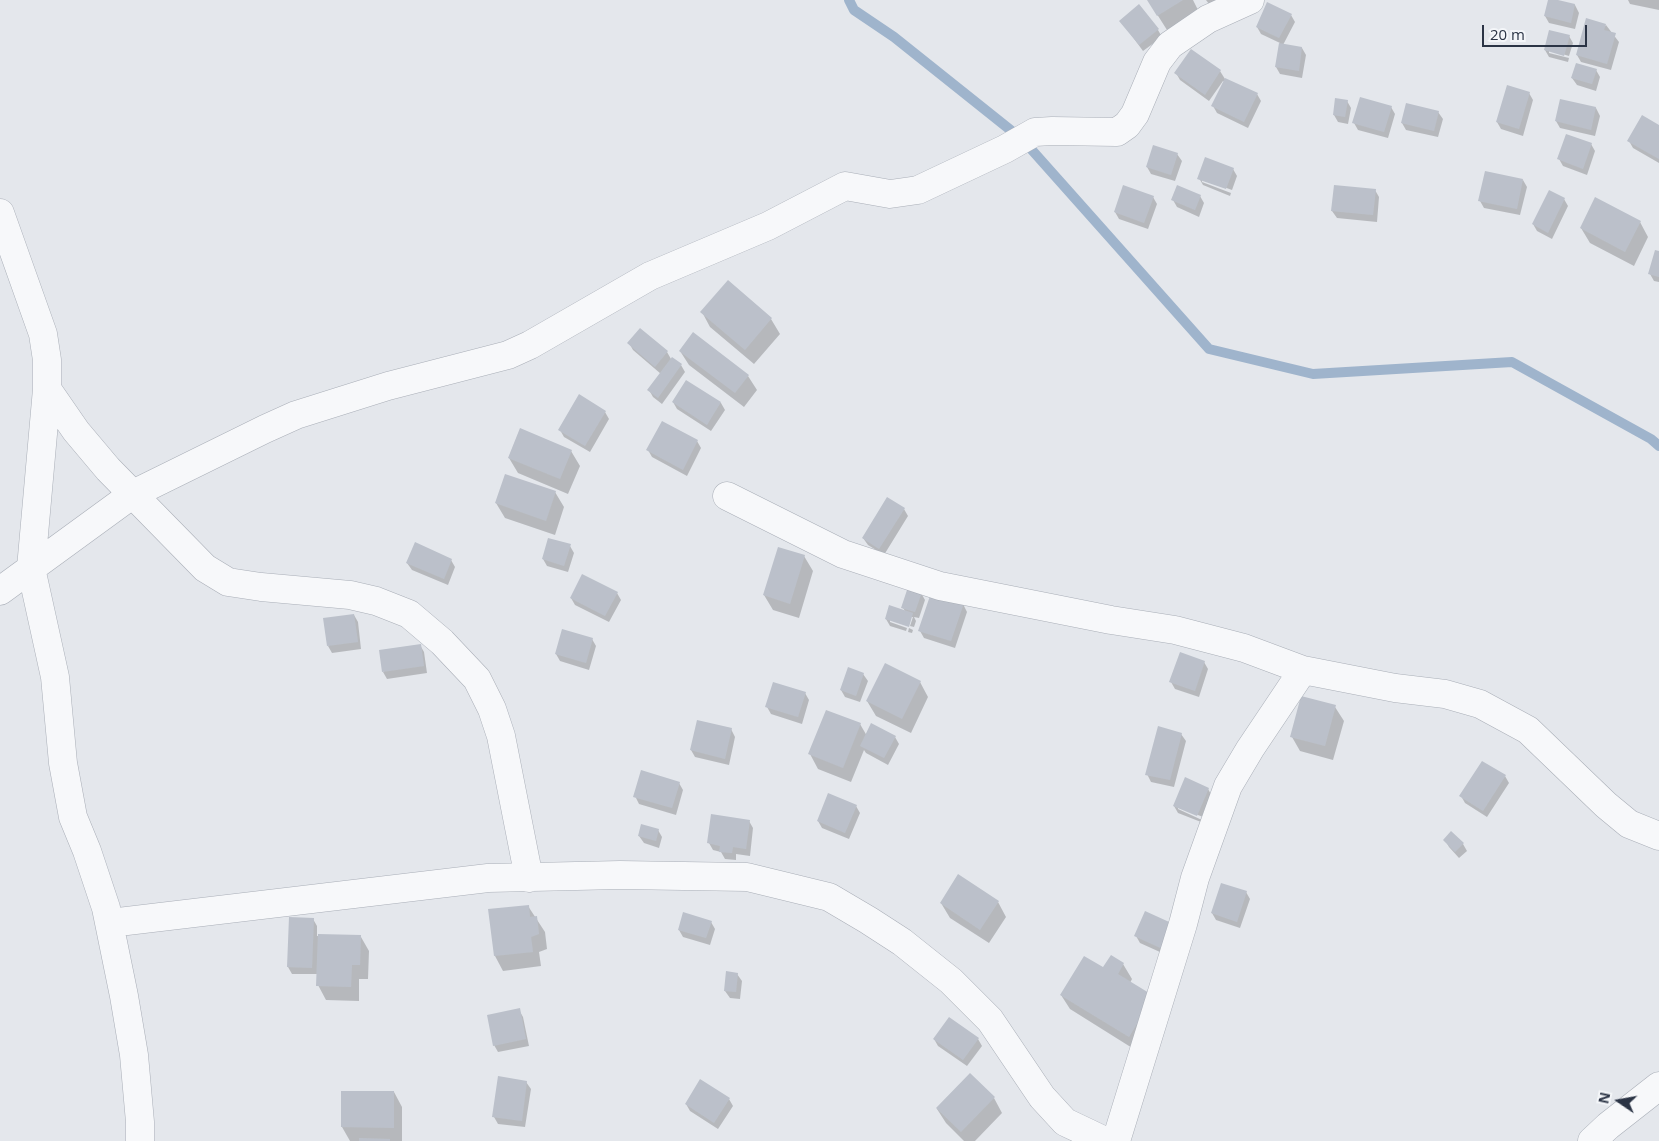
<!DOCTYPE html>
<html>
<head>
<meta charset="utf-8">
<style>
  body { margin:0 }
  #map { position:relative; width:1659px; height:1141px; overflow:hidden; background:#e4e7ec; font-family:"Open Sans",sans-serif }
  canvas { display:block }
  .north { position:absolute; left:1594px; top:1076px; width:50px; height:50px; -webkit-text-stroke:4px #f4f6f9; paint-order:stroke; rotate:282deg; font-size:14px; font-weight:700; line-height:20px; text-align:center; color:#2b3445 }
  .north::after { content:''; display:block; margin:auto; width:18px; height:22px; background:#2b3445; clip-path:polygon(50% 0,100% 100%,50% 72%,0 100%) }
  .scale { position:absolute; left:1482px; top:25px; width:105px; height:22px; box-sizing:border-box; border:2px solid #2b3445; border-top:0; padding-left:6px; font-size:15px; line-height:18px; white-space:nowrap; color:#2b3445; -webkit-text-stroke:4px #f4f6f9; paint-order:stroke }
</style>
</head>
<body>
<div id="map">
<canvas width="1659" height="1141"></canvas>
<div class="north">N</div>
<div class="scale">20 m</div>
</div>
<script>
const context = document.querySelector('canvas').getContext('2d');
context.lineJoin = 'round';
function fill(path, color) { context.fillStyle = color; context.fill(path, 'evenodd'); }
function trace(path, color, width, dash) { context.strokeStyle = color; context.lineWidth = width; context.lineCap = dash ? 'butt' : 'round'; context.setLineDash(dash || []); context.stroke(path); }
const shadow = new Path2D(`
  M1148 0H1193L1198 10 1167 30Z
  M1206 0H1216L1209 4Z
  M1549 0 1575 5 1579 13 1575 29 1549 23 1545 16Z
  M1628 0H1659V10L1630 4Z
  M1291 15 1295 22 1283 45 1302 48 1306 55 1302 78 1280 74 1276 67 1280 43 1261 34 1257 27Z
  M1121 21 1158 30 1162 37 1143 51Z
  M1606 25 1619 42 1611 70 1581 62 1577 55Z
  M1569 36 1573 43 1569 56 1549 50V53L1569 58 1568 62 1549 57 1545 50Z
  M1191 51 1220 71 1225 79 1257 94 1261 101 1248 128 1217 113 1213 106 1224 81H1223L1209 101 1180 80 1176 73Z
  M1596 70 1600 77 1596 91 1577 85 1572 78Z
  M1529 93 1533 100 1523 136 1501 129 1497 122Z
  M1347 101 1351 108 1348 124 1338 122 1334 115Z
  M1391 107 1395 114 1388 138 1358 130 1354 123Z
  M1596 108 1600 116 1595 136 1560 128 1556 121Z
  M1438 112 1443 119 1438 137 1406 130 1402 123Z
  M1659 126V163L1633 148 1629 141Z
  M1591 144 1595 151 1587 175 1563 166 1559 159Z
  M1177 154 1182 161 1175 181 1151 174 1147 167Z
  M1233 169 1237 176 1232 190 1202 179V182L1231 193 1230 196 1203 185 1199 178Z
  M1523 180 1527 187 1520 215 1484 208 1480 201Z
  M1375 190 1379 197 1377 222 1337 218 1332 211Z
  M1200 196 1204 203 1199 217 1177 207 1173 200Z
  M1153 197 1157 204 1148 229 1119 219 1115 212Z
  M1564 199 1568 206 1552 239 1537 231 1533 224Z
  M1640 222 1648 237 1634 266 1590 243 1581 228Z
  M1659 252V282L1654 281 1650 274Z
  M702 312 771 319 780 334 754 364 710 327Z
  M629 343 667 352 671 359 681 365 685 372 662 404 653 397 649 390 661 374 633 350Z
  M680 351 748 376 757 390 744 407 689 365Z
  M686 382 721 403 725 410 711 431 677 409 673 402Z
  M605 412 609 419 590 452 564 437 560 430Z
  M697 441 701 448 687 476 652 457 648 450Z
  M571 451 580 466 568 494 518 473 509 458Z
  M555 492 564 507 555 535 505 518 496 503Z
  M904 509 908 516 884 555 868 545 863 538Z
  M570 546 574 553 568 572 547 566 543 559Z
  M804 556 813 571 799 618 773 610 764 595Z
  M451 560 455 567 448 585 412 570 407 563Z
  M617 593 621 600 609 622 575 605 571 598Z
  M921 593 925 600 919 618 914 617 916 621 914 627 910 626 913 617 890 620V622L907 628 906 631 890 626 886 619 905 611 903 608Z
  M963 604 967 612 955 648 924 638 920 631Z
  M354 615 358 622 361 649 332 653 328 646Z
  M909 628 913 630 912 633 908 632Z
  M592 639 596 646 589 670 560 661 556 654Z
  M420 645 424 652 427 673 387 679 383 672Z
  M1204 662 1208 669 1199 697 1175 689 1171 682Z
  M863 674 868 681 860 702 845 697 841 690Z
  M920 682 928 697 911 733 876 716 867 701Z
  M805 693 809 700 802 724 771 714 767 707Z
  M1335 707 1344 721 1333 760 1300 751 1292 737Z
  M698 722 731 729 735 737 729 765 695 757 691 750Z
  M860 724 867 736 895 737 899 744 888 765 866 753 864 750 851 782 818 769 810 754Z
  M1181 734 1186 741 1174 787 1151 782 1147 774Z
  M1505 776 1509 783 1487 817 1465 803 1461 796Z
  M679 783 683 790 676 815 639 804 635 796Z
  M1208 789 1212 796 1203 817 1178 807V809L1202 820 1201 822 1178 813 1174 806Z
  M856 806 860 813 849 839 822 828 818 821Z
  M749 821 753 828 750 856 736 854V860L725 859 721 852 713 850 709 843Z
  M658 830 662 837 659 848 644 843 639 836Z
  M1445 840 1463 844 1467 851 1459 858 1449 847Z
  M1246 892 1250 899 1240 928 1216 920 1212 913Z
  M998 902 1006 917 989 943 950 918 941 903Z
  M528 906 545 932 547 949 539 952 541 966 503 971 495 956 490 911Z
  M313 919 317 926V936L361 937 369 951 368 979H359V1001L326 1000 318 985V974H292L288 967Z
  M711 922 715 929 710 945 683 937 679 930Z
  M1181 934 1171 957 1140 943 1136 936Z
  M1123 964 1132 979 1130 983 1153 997 1137 1051 1070 1009 1061 995 1104 969Z
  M737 974 742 981 740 999 730 998 725 991Z
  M519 1010 523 1017 529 1046 498 1052 494 1045Z
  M934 1039H978L982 1046 967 1066 938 1046Z
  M526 1082 531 1089 525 1127 498 1124 494 1117Z
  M343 1092H394L402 1107V1141H350L342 1127Z
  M994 1098 1002 1113 975 1141H964L946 1123 937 1109Z
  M729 1099 733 1106 718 1129 690 1111 686 1104Z`);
const stream = new Path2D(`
  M849 0 854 10 894 37 1023 140 1209 349 1313 374 1512 362 1651 439 1659 446`);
const building = new Path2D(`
  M1147 0H1183L1157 16Z
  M1548 0H1558L1575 4 1571 23 1544 16Z
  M1267 2 1292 14 1279 38 1256 27Z
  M1139 4 1159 29 1139 45 1119 21Z
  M1586 18 1606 24 1604 30 1616 33 1607 64 1576 55Z
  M1549 30 1570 35 1564 56 1544 50Z
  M1279 43 1302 47 1299 71 1275 67Z
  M1191 49 1221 70 1205 95 1174 73Z
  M1576 63 1597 69 1592 84 1571 78Z
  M1225 78 1258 93 1244 122 1211 106Z
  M1507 85 1530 92 1519 129 1496 122Z
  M1360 97 1392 106 1384 132 1352 123Z
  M1335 98 1348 100 1345 117 1333 115Z
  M1560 99 1596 107 1591 130 1555 121Z
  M1406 103 1439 111 1434 131 1401 123Z
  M1642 115 1659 125V159L1627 141Z
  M1566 134 1592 143 1583 169 1557 159Z
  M1153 145 1178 153 1171 175 1146 167Z
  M1205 157 1234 168 1226 189 1197 179Z
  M1485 171 1523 179 1517 209 1478 201Z
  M1123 185 1154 196 1144 223 1114 212Z
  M1177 185 1201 195 1195 210 1171 200Z
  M1334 185 1376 189 1373 215 1331 211Z
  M1549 190 1565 198 1548 233 1532 224Z
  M1595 197 1641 221 1625 252 1580 228Z
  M1655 250 1659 251V277L1648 274Z
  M728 280 772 318 745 350 700 312Z
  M640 328 668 351 655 367 627 343Z
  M693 332 749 375 735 393 679 351Z
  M672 357 682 364 658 398 647 390Z
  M686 380 721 402 707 425 672 402Z
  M579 394 606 411 585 446 558 430Z
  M662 421 698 440 683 470 646 450Z
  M520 428 572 450 560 479 508 458Z
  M505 474 556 491 546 521 495 503Z
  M887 497 905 508 879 549 862 538Z
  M548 538 571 544 564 566 542 559Z
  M415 542 452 559 444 579 406 563Z
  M778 547 805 555 790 604 763 595Z
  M582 574 618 592 605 616 570 598Z
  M908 587 922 592 915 612 901 608Z
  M931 593 964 603 951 641 918 631Z
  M889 605 913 613 909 627 885 619Z
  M354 614 358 642 327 646 323 618Z
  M562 629 593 638 586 663 555 654Z
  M421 644 424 666 382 672 379 650Z
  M1180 652 1205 661 1195 691 1169 682Z
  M885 663 921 681 902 719 866 701Z
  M848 667 864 673 856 696 840 690Z
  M773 682 806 692 798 717 765 707Z
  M1301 696 1336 705 1325 746 1290 737Z
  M826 710 861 723 843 768 808 754Z
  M697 720 732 728 725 759 690 750Z
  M871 723 896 736 884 758 860 746Z
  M1158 726 1182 733 1170 780 1145 775Z
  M1482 761 1506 775 1483 811 1459 796Z
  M641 770 680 782 672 808 633 797Z
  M1185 777 1209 788 1197 816 1173 806Z
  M828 793 857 805 845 833 817 821Z
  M711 814 750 820 746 849 733 847 732 853 719 852 720 846 707 843Z
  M641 824 659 829 656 841 638 836Z
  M1451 831 1464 843 1455 852 1443 840Z
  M958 874 999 901 980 930 940 903Z
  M1221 883 1247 891 1237 922 1211 913Z
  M529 905 530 917 537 916 539 934 531 937 533 952 494 956 488 909Z
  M1145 911 1178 926 1167 951 1134 936Z
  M683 912 712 921 706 938 678 930Z
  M289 917 314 918 312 968 287 967Z
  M318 934 361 935 360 965H352L351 987 316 986Z
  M1111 955 1124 963 1118 974 1154 996 1129 1037 1060 995 1084 956 1103 967Z
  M726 971 738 973 736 992 724 991Z
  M520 1008 526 1039 493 1046 487 1015Z
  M949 1017 979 1038 963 1060 933 1039Z
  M970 1073 995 1097 961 1132 936 1108Z
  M498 1076 527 1081 522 1121 492 1117Z
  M700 1079 730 1098 714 1123 685 1104Z
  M341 1091H394V1128L341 1127Z
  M359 1138 390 1139V1141H359Z`);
const minor = new Path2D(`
  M0 213 43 334 47 360V389L31 568 55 677 63 763 73 817 87 851 106 908 124 996 134 1055 140 1122V1141
  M47 389 76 431 108 469 205 568 228 582 261 587 350 595 376 601 409 614 442 642 477 679 492 709 501 736 529 878
  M727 496 843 554 940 586 1111 620 1175 630 1244 648 1303 670 1395 688 1445 694 1480 704 1528 730 1606 805 1629 824 1659 836
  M0 591 133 494 265 429 296 415 388 386 508 355 530 345 650 276 768 226 845 186 890 194 918 190 1005 149 1035 132 1052 131 1117 132 1127 125 1135 114 1157 62 1170 45 1208 19 1250 0
  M110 923 488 878 620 875 747 877 829 897 868 920 902 942 951 981 990 1020 1042 1097 1065 1122 1105 1141
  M1116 1141 1183 924 1195 878 1228 786 1250 749 1303 670
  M1592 1141 1608 1126 1659 1086`);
fill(shadow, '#0003');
trace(stream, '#9fb4cc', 10);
fill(building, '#bbc0ca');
trace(minor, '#a9aeb7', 29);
trace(minor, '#f7f8fa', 28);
</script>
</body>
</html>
